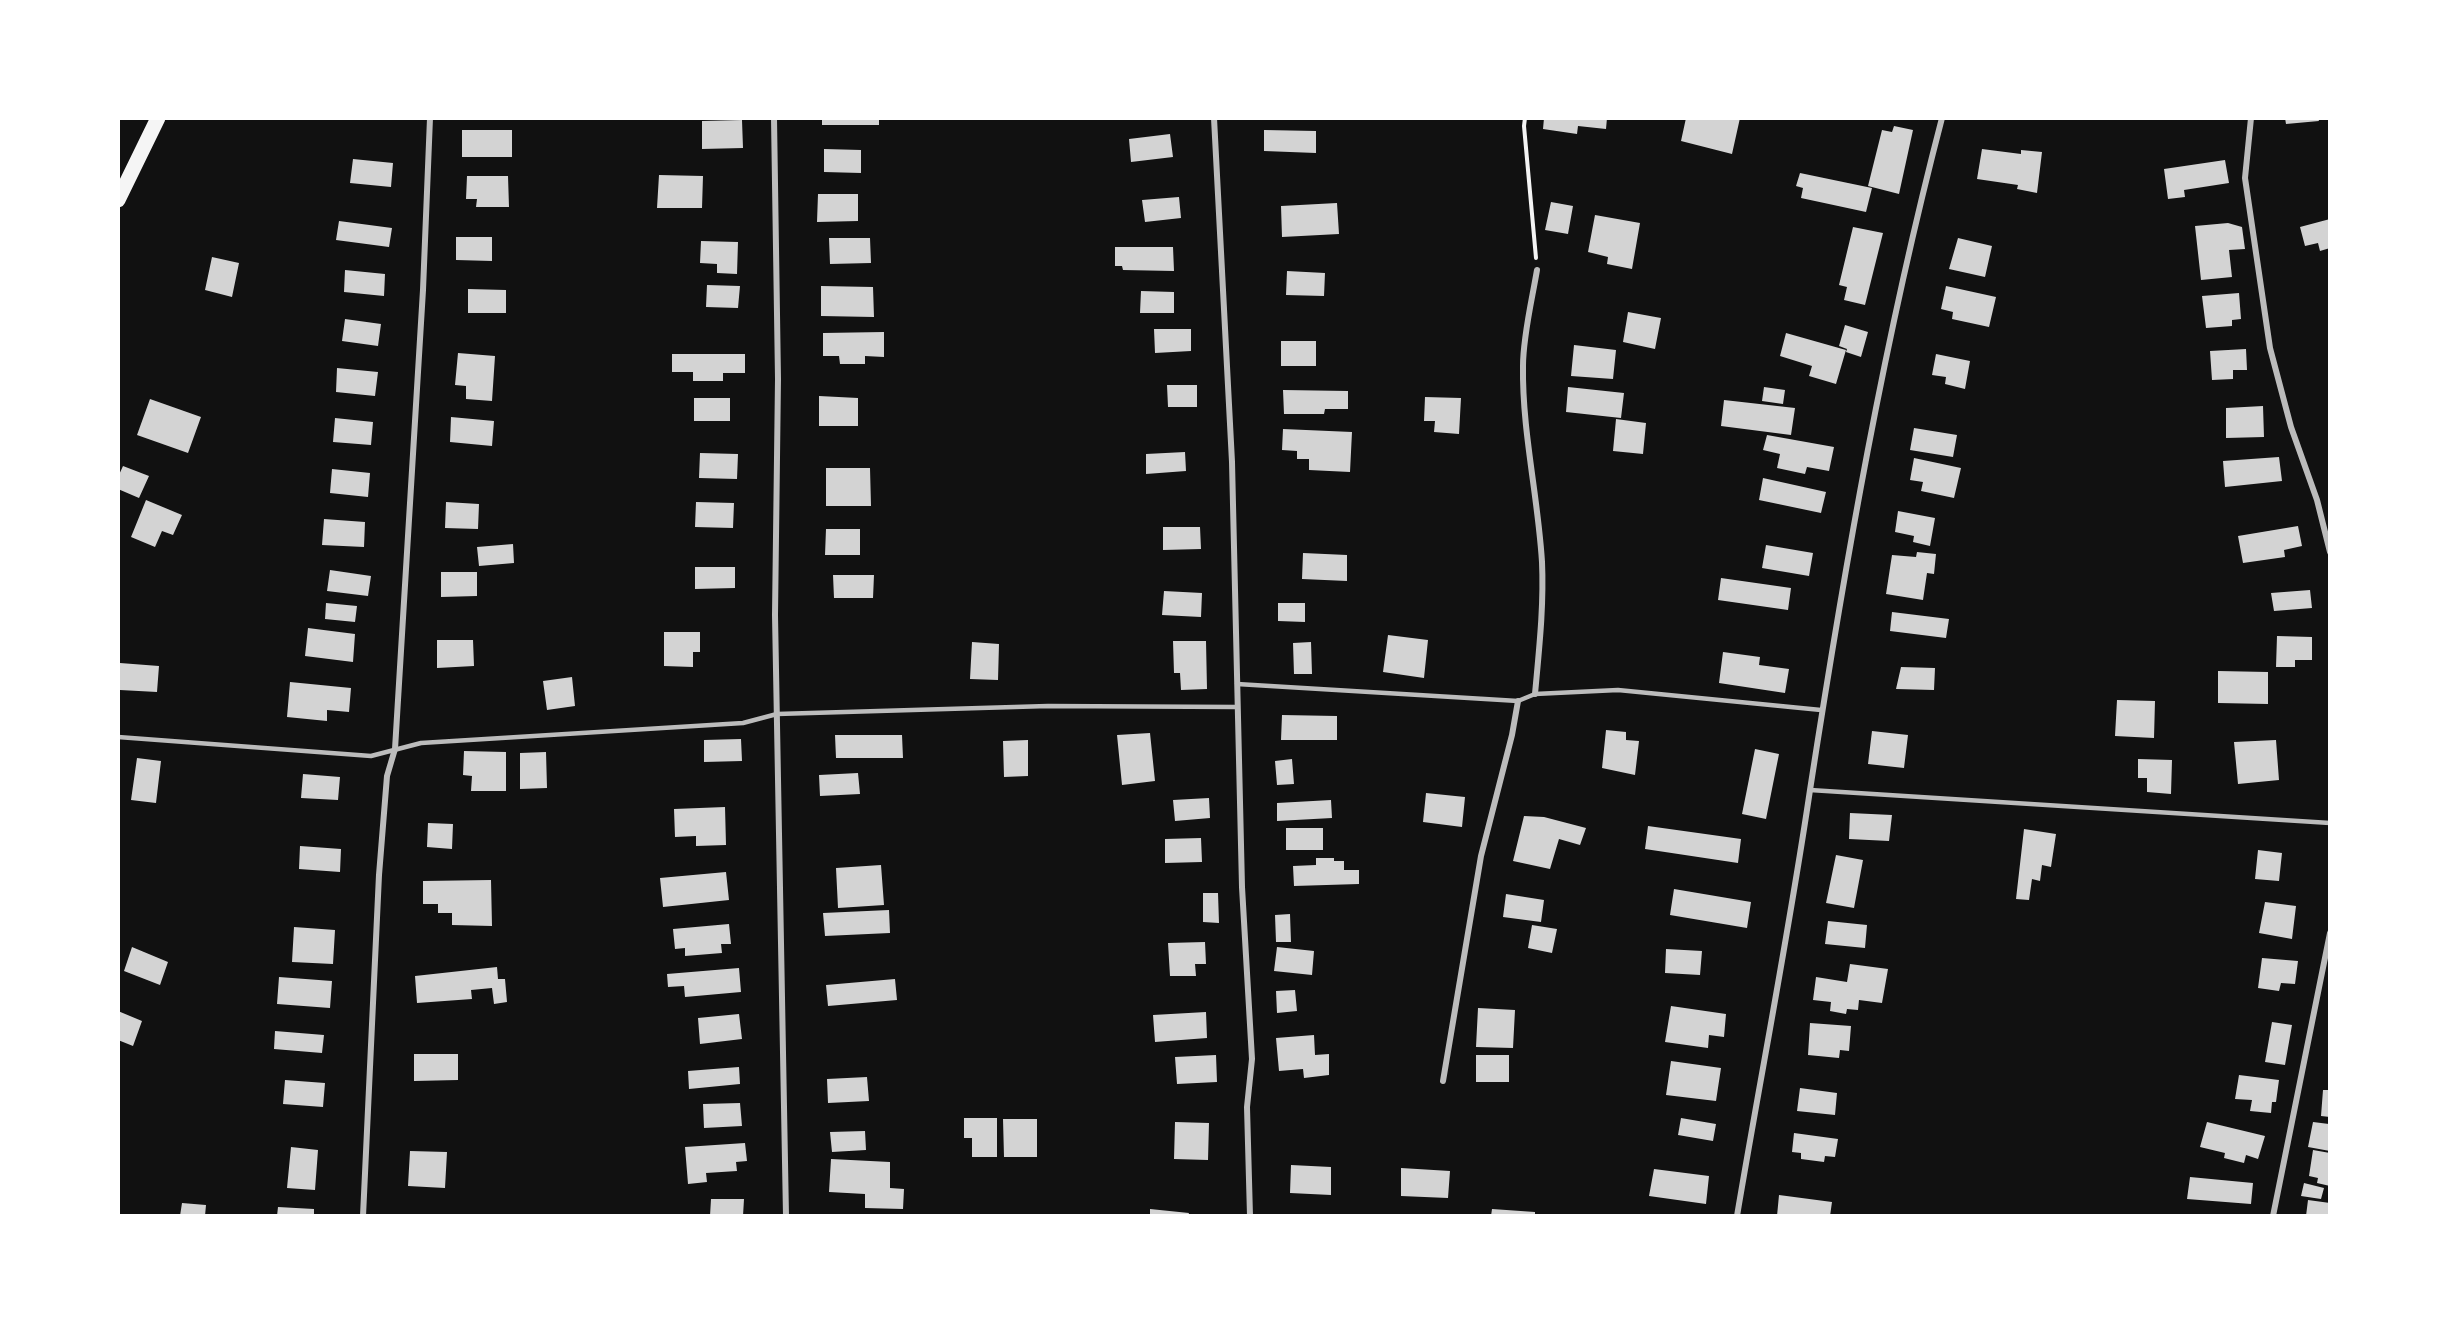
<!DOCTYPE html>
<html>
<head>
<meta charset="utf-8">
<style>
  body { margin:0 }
  #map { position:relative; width:2448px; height:1334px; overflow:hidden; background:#111; font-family:"Golos Text",sans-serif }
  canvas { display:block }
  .frame { position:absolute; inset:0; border:120px solid #fff; pointer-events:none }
</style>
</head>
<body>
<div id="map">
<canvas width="2448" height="1334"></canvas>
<div class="frame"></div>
</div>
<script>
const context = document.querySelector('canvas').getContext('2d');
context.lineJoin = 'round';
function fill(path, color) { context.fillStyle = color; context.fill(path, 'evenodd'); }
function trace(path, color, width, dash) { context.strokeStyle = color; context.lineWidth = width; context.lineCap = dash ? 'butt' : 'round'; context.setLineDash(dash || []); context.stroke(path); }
const building = new Path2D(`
  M822 118H879V125H822Z
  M1544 118H1607L1606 129 1578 126 1577 134 1543 129Z
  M1686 118H1740L1732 154 1681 141Z
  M2285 118H2318L2319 121 2286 124Z
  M742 120 743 148 702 149V121Z
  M1894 126 1913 130 1899 194 1868 186 1882 130 1892 132Z
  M462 130H512V157H462Z
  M1264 130 1316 131V153L1264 151Z
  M1170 134 1173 157 1131 162 1129 139Z
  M824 149 861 150V173L824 172Z
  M1982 149 2021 154V150L2042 152 2037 193 2017 189 2018 185 1977 179Z
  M353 159 393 163 391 187 350 183Z
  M2225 160 2229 183 2184 190 2185 197 2168 199 2164 169Z
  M1800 173 1872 188 1866 212 1801 198 1803 188 1796 186Z
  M659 175 703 176 702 208H657Z
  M467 176H508L509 207H476L477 199H466Z
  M818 194H858V221L817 222Z
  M1179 197 1181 218 1145 222 1142 200Z
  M1551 202 1573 206 1568 234 1545 230Z
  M1337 203 1339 234 1282 237 1281 206Z
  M1595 215 1640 223 1632 269 1607 264 1608 257 1588 252Z
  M2330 219V248L2320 251 2318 243 2305 246 2300 227Z
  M339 221 392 228 389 247 336 240Z
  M2228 223 2242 227 2245 249 2229 250 2232 277 2201 280 2195 226Z
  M1853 227 1883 233 1865 305 1844 300 1847 287 1839 285Z
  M456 237H492V261L456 260Z
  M829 238H870L871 263 830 264Z
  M1958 238 1992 246 1985 277 1949 269Z
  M701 241 738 242 737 274 717 273V264L700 263Z
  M1115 247H1173L1174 271 1123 270 1122 266H1115Z
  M212 257 239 263 232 297 205 290Z
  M345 270 385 274 384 296 344 292Z
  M1287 271 1325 273 1324 296 1286 295Z
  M707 285 740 286 738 308 706 307Z
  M821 286 873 287 874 317 821 316Z
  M1946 286 1996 297 1989 327 1952 319 1953 312 1941 309Z
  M468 289 506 290V313H468Z
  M1141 291 1174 292V313H1140Z
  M2239 293 2241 319 2232 320V326L2206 328 2202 296Z
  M1628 312 1661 318 1655 349 1623 342Z
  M345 319 381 324 378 346 342 341Z
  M1845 325 1868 332 1861 357 1846 352 1847 349 1839 346Z
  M1154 329H1191V351L1155 353Z
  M884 332V357L865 356V364H840L839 356H823V333Z
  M1786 333 1846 350 1836 384 1809 376 1812 366 1780 356Z
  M1281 341H1316V366H1281Z
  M1574 345 1616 350 1613 379 1571 376Z
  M2246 349 2247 370H2233V379L2212 380 2210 351Z
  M458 353 495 356 492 401 466 399V386L455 385Z
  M672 354H745V373H723V381H693V372H672Z
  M1936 354 1970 361 1965 389 1945 384 1946 377 1932 375Z
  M337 368 378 372 375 396 336 392Z
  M1167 385H1197V407H1168Z
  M1568 387 1624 393 1621 418 1566 412Z
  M1764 387 1785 390 1783 404 1762 401Z
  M1283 390 1348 391V409H1325L1324 414H1284Z
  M819 396 858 398V426H819Z
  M1425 397 1461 398 1459 434 1434 432 1435 421H1424Z
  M694 398H730V421H694Z
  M150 399 201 417 188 453 137 435Z
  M1724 400 1795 408 1791 435 1721 426Z
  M2263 406 2264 437 2226 438V408Z
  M451 417 494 421 492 446 450 442Z
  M335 418 373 422 371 445 333 442Z
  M1616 419 1646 423 1643 454 1613 451Z
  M1914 428 1957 435 1953 457 1910 450Z
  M1283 429 1352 432 1350 472 1309 470V459H1297V451L1282 450Z
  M1767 435 1834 447 1829 471 1807 467 1805 474 1777 468 1780 454 1763 450Z
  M1185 452 1186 471 1146 474V454Z
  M700 453 738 454 737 479 699 478Z
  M2279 457 2282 481 2225 487 2223 461Z
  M1914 458 1961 468 1954 498 1921 491 1923 482 1910 480Z
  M123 466 149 476 139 498 118 489V477Z
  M826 468H870L871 506H826Z
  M332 469 370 473 368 497 330 493Z
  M1763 478 1826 492 1821 513 1759 500Z
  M146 500 182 515 173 535 162 531 155 547 131 537Z
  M446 502 479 504 478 529 445 528Z
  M696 502 734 503 733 528 695 527Z
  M1898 511 1935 518 1930 546 1913 542 1914 536 1895 532Z
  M324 519 365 522 364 547 322 545Z
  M2298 526 2302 546 2284 550 2285 557 2243 563 2238 536Z
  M1163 527H1200L1201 549 1163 550Z
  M826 529H860V555H825Z
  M513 544 514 563 479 566 477 547Z
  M1766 545 1813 553 1809 576 1762 568Z
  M1917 552 1936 554 1934 574 1927 573 1923 600 1886 594 1892 555 1916 557Z
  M1303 553 1347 555V581L1302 579Z
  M695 567H735V588L695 589Z
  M330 570 371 576 368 596 327 591Z
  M441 572H477V596L441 597Z
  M833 575H874L873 598H834Z
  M1721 578 1791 588 1788 610 1718 600Z
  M2310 590 2312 608 2274 611 2271 593Z
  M1164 591 1202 593 1201 617 1162 615Z
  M326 603 357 606 355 622 325 619Z
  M1278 603H1305V622L1278 621Z
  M1892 612 1949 619 1946 638 1890 631Z
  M308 628 355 634 353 662 305 656Z
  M664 632H700V652H693V667L664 666Z
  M1388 635 1428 640 1424 678 1383 672Z
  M2277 636 2312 637V660H2295V667H2276Z
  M437 640H473L474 666 437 668Z
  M1173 641H1206L1207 689 1181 690 1180 673H1174Z
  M972 642 999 644 998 680 970 679Z
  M1311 642 1312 674H1294L1293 643Z
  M1723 652 1760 657 1759 665 1789 669 1785 693 1719 683Z
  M120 663 159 666 157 692 120 690Z
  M1901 667 1935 668 1934 690 1896 689Z
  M2218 671 2268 672V704L2218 703Z
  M572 677 575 706 547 710 543 681Z
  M290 682 351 688 349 712 327 710V721L287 717Z
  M2117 700 2155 701 2154 738 2115 736Z
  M1282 715 1337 716V740H1281Z
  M1606 730 1626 732V740L1639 741 1635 775 1602 768Z
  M1872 731 1908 735 1904 768 1868 764Z
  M1150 733 1155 781 1122 785 1117 735Z
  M835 735H902L903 758H836Z
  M741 739 742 761 704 762V740Z
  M1028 740V776L1004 777 1003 741Z
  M2276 740 2279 780 2238 784 2234 742Z
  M1755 749 1779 754 1766 819 1742 814Z
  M464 751 506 752V791H471L472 776 463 775Z
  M546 752 547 788 520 789V753Z
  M137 758 161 761 156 803 131 800Z
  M1292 759 1294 784 1277 785 1275 761Z
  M2138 759 2172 760 2171 794 2147 792V778H2138Z
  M858 773 860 794 820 796 819 775Z
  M303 774 340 777 338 800 301 798Z
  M1426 793 1465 797 1462 827 1423 822Z
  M1209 798 1210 818 1175 821 1173 800Z
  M1331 800 1332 818 1277 821V803Z
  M725 807 726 845 696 846V836L675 837 674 809Z
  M1850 813 1892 815 1889 841 1849 839Z
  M1524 816 1544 817 1586 828 1580 845 1559 839 1550 869 1513 861Z
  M428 823 453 824 452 849 427 847Z
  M1648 826 1741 839 1738 863 1645 849Z
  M1286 828H1323V850H1286Z
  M2024 829 2056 834 2051 867 2042 865 2040 881 2032 879 2029 900 2016 899Z
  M1201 838 1202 862 1165 863V839Z
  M300 846 341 849 340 872 299 869Z
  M2258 850 2282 853 2279 881 2255 879Z
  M1836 855 1863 860 1854 908 1826 903Z
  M1316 858H1334V861H1344V870H1359V884L1294 886 1293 866 1316 865Z
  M881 865 884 905 838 908 836 868Z
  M726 872 729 900 663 907 660 878Z
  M491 880 492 926 452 925V913H438V904H423V881Z
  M1674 889 1751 902 1747 928 1670 915Z
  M1203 893H1218L1219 923 1203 922Z
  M1506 894 1544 900 1541 922 1503 917Z
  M2265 902 2296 906 2292 939 2259 933Z
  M889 910 890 933 825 936 823 913Z
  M1290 914 1291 942H1276L1275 915Z
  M1828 921 1867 925 1865 948 1825 944Z
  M729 924 731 944H721L722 953 685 956V948L675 949 673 929Z
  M1532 925 1557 929 1552 953 1528 948Z
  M294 927 335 930 333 964 292 962Z
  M1205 942 1206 964H1195L1196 976H1170L1168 943Z
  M132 947 168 962 160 985 124 971Z
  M1277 947 1314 951 1312 975 1274 971Z
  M1666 949 1702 951 1700 975 1665 973Z
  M2262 958 2298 961 2295 984 2281 983 2279 991 2258 988Z
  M1850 964 1888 969 1882 1003 1859 1000 1858 1010 1847 1009 1846 1014 1830 1011 1831 1002 1813 1000 1816 977 1847 982Z
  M497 967 498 979H505L507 1002 494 1004 492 988 471 990 472 999 417 1003 415 976Z
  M739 968 741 992 685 997 684 986 668 987 667 974Z
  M279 977 332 981 330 1008 277 1004Z
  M895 979 897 1000 828 1006 826 985Z
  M1295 990 1297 1011 1277 1013 1276 991Z
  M1671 1006 1726 1014 1724 1037 1709 1035 1708 1048 1665 1042Z
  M1478 1008 1515 1010 1513 1048 1476 1047Z
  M118 1011 142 1021 133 1046 118 1040Z
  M1206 1012 1207 1038 1155 1042 1153 1015Z
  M739 1014 742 1039 700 1044 698 1018Z
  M2272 1022 2292 1025 2285 1065 2265 1062Z
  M1810 1023 1851 1026 1849 1051 1840 1050 1839 1058 1808 1055Z
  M275 1031 324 1035 322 1053 274 1049Z
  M1314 1035 1315 1055 1329 1054V1075L1304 1078 1303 1069 1279 1071 1276 1038Z
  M414 1054H458V1080L414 1081Z
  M1216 1055 1217 1082 1177 1084 1175 1057Z
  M1476 1055H1509V1082H1476Z
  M1671 1061 1721 1068 1716 1101 1666 1095Z
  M739 1067 740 1084 689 1089 688 1071Z
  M2239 1075 2279 1080 2276 1102H2272L2271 1113 2250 1111 2252 1100 2235 1099Z
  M867 1077 869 1101 828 1103 827 1079Z
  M285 1080 325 1083 323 1107 283 1104Z
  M1800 1088 1837 1093 1835 1115 1797 1111Z
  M2323 1090H2330V1117L2321 1116Z
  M740 1103 742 1126 704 1128 703 1104Z
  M964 1118H997V1157H972V1138H964Z
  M1681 1118 1716 1124 1713 1141 1678 1135Z
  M1003 1119H1037V1157H1004Z
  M1175 1122 1209 1123 1208 1160 1174 1159Z
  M2207 1122 2265 1136 2258 1159 2246 1155 2244 1163 2224 1158 2225 1153 2200 1147Z
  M2313 1122 2329 1124 2330 1151 2308 1147Z
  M865 1131 866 1150 832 1152 830 1132Z
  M1794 1133 1838 1139 1835 1157 1825 1156 1824 1162 1801 1159V1153L1792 1152Z
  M745 1143 747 1161 736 1162 737 1171 706 1173 707 1182 688 1184 685 1147Z
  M291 1147 318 1150 315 1190 287 1188Z
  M2313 1150 2330 1153V1186L2317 1183 2318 1178 2309 1176Z
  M410 1151 447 1152 445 1188 408 1186Z
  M831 1159 890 1162V1188L904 1189 903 1209 865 1208V1194L829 1192Z
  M1291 1165 1331 1167V1195L1290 1193Z
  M1401 1168 1450 1171 1448 1198 1401 1196Z
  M1654 1169 1709 1176 1706 1204 1649 1196Z
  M2190 1177 2253 1183 2251 1204 2187 1199Z
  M2304 1183 2324 1188 2321 1199 2301 1196Z
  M1779 1195 1832 1202 1830 1216H1777Z
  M711 1199H744L743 1216H710Z
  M2308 1200 2330 1203V1216H2306Z
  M182 1203 206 1205 205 1216H180Z
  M278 1207 314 1209V1216H277Z
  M1150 1209 1189 1213 1188 1216H1150Z
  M1492 1209 1535 1212V1216H1491Z`);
const path = new Path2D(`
  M1525 118 1524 126 1536 258`);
const service = new Path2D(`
  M1237 684 1518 701 1535 694 1618 690 1821 710
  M118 737 371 756 421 743 743 723 777 714 1048 706 1237 707
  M1810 790 2330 823`);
const minor = new Path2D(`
  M774 118 778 379 775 615 786 1216
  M1214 118 1232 462 1242 887 1252 1059 1247 1107 1250 1216
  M2251 118 2245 178 2270 348 2291 427 2317 500 2330 552
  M1535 694C1539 650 1544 606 1542 562 1538 496 1522 431 1523 366 1523 336 1532 300 1537 270
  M1443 1081 1481 856 1512 735 1518 701
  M363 1216 379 875 387 776 395 749 423 290 430 118
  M1737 1216C1761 1074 1789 932 1810 790 1845 564 1884 340 1942 118
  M2273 1216 2330 933`);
const primary = new Path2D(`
  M118 200 158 118`);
fill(building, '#d3d3d3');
trace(path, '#f5f5f5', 4);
trace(service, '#bcbcbc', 4.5);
trace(minor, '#bcbcbc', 6);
trace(primary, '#f5f5f5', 15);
</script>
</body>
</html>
